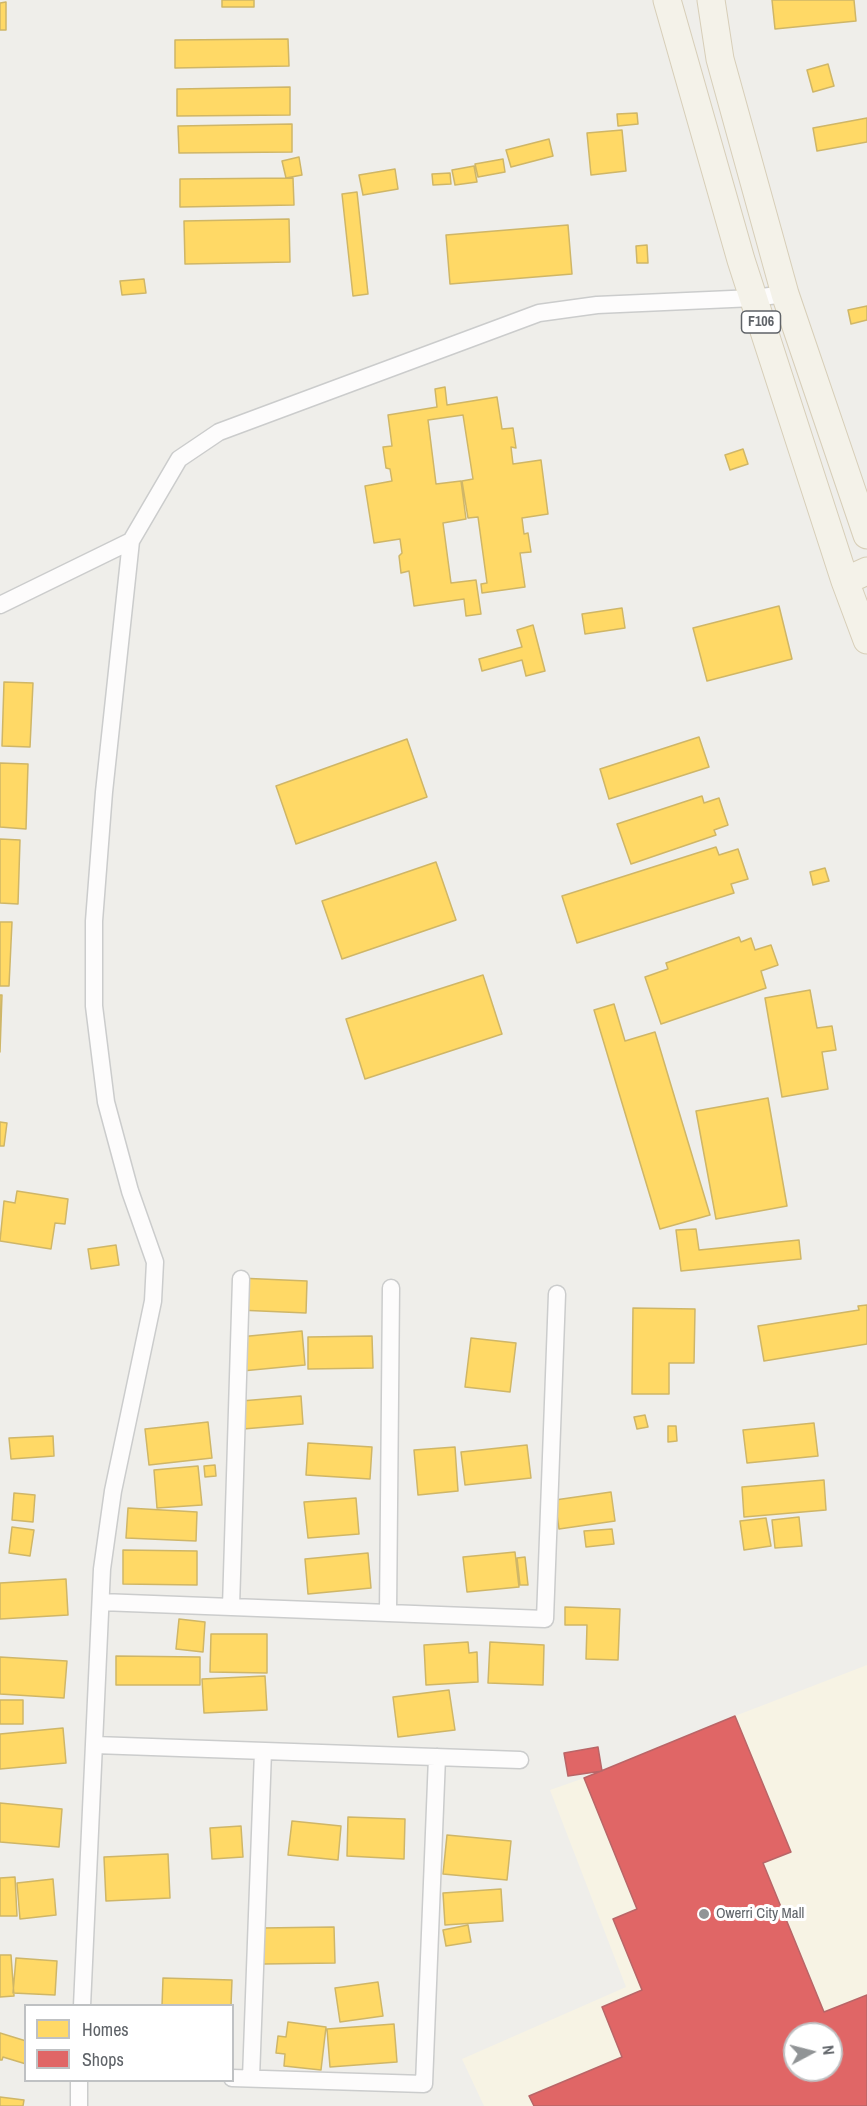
<!DOCTYPE html>
<html>
<head>
<meta charset="utf-8">
<style>
  body { margin:0 }
  #map { position:relative; width:867px; height:2106px; overflow:hidden; background:#efeeea; font-family:"Archivo Narrow",sans-serif }
  canvas { display:block }
  .legend { position:absolute; left:24px; top:2004px; width:210px; height:78px; box-sizing:border-box; background:#fff; border:2px solid #bfc1c3; margin:0; padding:8px 10px; list-style:none; font-size:18px; color:#5f6368 }
  .legend li { display:flex; align-items:center; gap:12px; height:30px }
  .legend b { width:30px; border:2px solid #bfc1c3 }
  .north { position:absolute; left:783px; top:2022px; width:60px; height:60px; box-sizing:border-box; background:#fff; border:2px solid #bfc1c3; border-radius:50%; rotate:83deg; font-size:16px; font-weight:700; line-height:24px; text-align:center; color:#5f6368 }
  .north::after { content:''; display:block; margin:auto; width:21px; height:27px; background:#919496; clip-path:polygon(50% 0,100% 100%,50% 72%,0 100%) }
</style>
</head>
<body>
<div id="map">
<canvas width="867" height="2106"></canvas>
<ul class="legend">
<li><b style="height:16px;background:#ffd966"></b>Homes</li>
<li><b style="height:16px;background:#e06666"></b>Shops</li>
</ul>
<div class="north">N</div>
</div>
<script>
const context = document.querySelector('canvas').getContext('2d');
context.lineJoin = 'round';
function fill(path, color) { context.fillStyle = color; context.fill(path, 'evenodd'); }
function trace(path, color, width, dash) { context.strokeStyle = color; context.lineWidth = width; context.lineCap = dash ? 'butt' : 'round'; context.setLineDash(dash || []); context.stroke(path); }
function label(font, color, halo, rows, align = 'center') {
  context.font = font + ' "Archivo Narrow",sans-serif'; context.lineWidth = 6; context.setLineDash([]); context.textBaseline = 'middle'; context.strokeStyle = halo; context.fillStyle = color; for (const [text, x, y, turn = 0] of rows) {
    context.save(); context.translate(x, y); context.rotate((+turn || 0) * Math.PI / 180); context.textAlign = isNaN(turn) ? turn : align; if (halo) context.strokeText(text, 0, 0); context.fillText(text, 0, 0); context.restore();
  }
}
const commercial = new Path2D(`
  M867 1665V2106H484L462 2059 626 1987 550 1790 584 1778 735 1716ZM795 2034H831V2070H795Z`);
const homes = new Path2D(`
  M222 0H254V7H222Z
  M772 0H854L856 21 775 29Z
  M6 2V30H0V3Z
  M288 39 289 66 175 68V40Z
  M828 64 834 86 813 92 807 70Z
  M290 87V115L177 116V89Z
  M637 113 638 124 618 126 617 114Z
  M867 118V142L817 151 813 128Z
  M292 124V152L179 153 178 126Z
  M622 130 626 171 591 175 587 133Z
  M549 139 553 156 511 167 506 150Z
  M299 157 302 175 286 178 282 161Z
  M503 159 505 172 478 177 475 164Z
  M474 166 477 182 455 185 452 170Z
  M395 169 398 189 363 195 359 175Z
  M450 173 451 184 433 185 432 174Z
  M293 178 294 205 180 207V179Z
  M357 192 368 294 353 296 342 194Z
  M289 219 290 262 185 264 184 221Z
  M568 225 572 274 450 284 446 235Z
  M647 245 648 263H637L636 246Z
  M144 279 146 293 122 295 120 281Z
  M867 306V320L851 324 848 310Z
  M445 387 447 405 497 397 502 429 513 428 516 448 511 447 513 464 541 460 548 514 522 518 524 534 528 533 531 552 520 553 525 587 482 593 481 584 487 583 478 517 468 518 462 481 473 479 463 415 428 420 436 484 461 481 466 519 443 523 451 583 476 580 481 614 466 616 464 599 414 606 409 571 401 573 399 556 402 553 400 539 374 543 365 486 392 481 390 469 386 468 383 447 392 446 388 415 437 407 435 389Z
  M743 449 748 464 730 470 725 455Z
  M779 606 792 659 707 681 693 628Z
  M622 608 625 628 585 634 582 614Z
  M533 625 545 671 526 676 522 660 482 671 479 659 522 647 517 630Z
  M4 682 33 683 30 747 2 746Z
  M699 737 709 767 609 799 600 769Z
  M407 739 427 797 296 844 276 786Z
  M0 763 28 764 26 829 0 827Z
  M702 796 704 803 719 798 728 825 714 830 716 835 631 864 617 824Z
  M0 839 20 840 18 904 0 903Z
  M716 847 719 855 738 849 748 879 731 884 734 893 577 943 562 896Z
  M436 862 456 920 342 959 322 901Z
  M825 868 829 881 813 885 810 872Z
  M0 922H12L9 986H0Z
  M739 937 741 942 751 938 755 950 771 945 778 965 761 971 766 988 661 1024 645 977 668 969 666 963Z
  M483 975 502 1034 365 1079 346 1019Z
  M810 990 817 1028 832 1026 836 1050 822 1052 828 1089 782 1097 765 998Z
  M0 995H2L0 1052Z
  M614 1004 625 1041 655 1032 710 1215 660 1229 594 1010Z
  M768 1098 787 1206 716 1219 696 1111Z
  M0 1122 7 1123 4 1146H0Z
  M17 1191 68 1199 65 1224 55 1223 51 1249 0 1241 4 1201 15 1203Z
  M696 1229 699 1250 799 1240 801 1259 681 1271 676 1230Z
  M116 1245 119 1265 91 1269 88 1249Z
  M239 1278 307 1281 306 1313 238 1310Z
  M867 1305V1344L764 1361 758 1326 859 1310 858 1306Z
  M633 1308 695 1309 694 1363H669V1394H632Z
  M302 1331 305 1365 242 1371 239 1337Z
  M372 1336 373 1368 308 1369V1337Z
  M471 1338 516 1343 510 1392 465 1387Z
  M301 1396 303 1424 243 1429 241 1401Z
  M645 1415 648 1427 637 1429 634 1417Z
  M208 1422 212 1458 149 1465 145 1429Z
  M814 1423 818 1456 747 1463 743 1430Z
  M668 1426H676L677 1441 668 1442Z
  M53 1436 54 1456 11 1459 9 1438Z
  M308 1443 372 1447 370 1479 306 1475Z
  M527 1445 531 1478 465 1485 461 1452Z
  M455 1447 458 1491 418 1495 414 1450Z
  M215 1465 216 1476 205 1477 204 1466Z
  M198 1466 202 1505 157 1508 154 1470Z
  M824 1480 826 1510 744 1517 742 1487Z
  M611 1492 615 1521 559 1529 555 1500Z
  M14 1493 35 1495 33 1522 12 1520Z
  M356 1498 359 1534 308 1538 304 1502Z
  M128 1508 197 1512 196 1541 126 1538Z
  M799 1517 802 1546 775 1548 772 1520Z
  M766 1518 771 1546 744 1550 740 1521Z
  M12 1527 34 1530 30 1556 9 1553Z
  M612 1529 614 1544 586 1547 584 1531Z
  M123 1550 197 1551V1585L123 1584Z
  M515 1552 519 1587 467 1592 463 1557Z
  M368 1553 371 1588 308 1594 305 1559Z
  M525 1557 528 1585H520L517 1558Z
  M66 1579 68 1615 0 1619V1583Z
  M565 1607 620 1609 618 1660 586 1659 587 1625H565Z
  M179 1619 205 1622 203 1652 176 1649Z
  M211 1634H267V1673L210 1672Z
  M468 1642 469 1653 477 1652 478 1682 426 1685 424 1645Z
  M490 1642 544 1645 543 1685 488 1683Z
  M116 1656 200 1657V1685H116Z
  M0 1657 67 1661 64 1698 0 1694Z
  M265 1676 267 1710 204 1713 202 1679Z
  M449 1690 455 1730 398 1737 393 1697Z
  M0 1700H23V1724H0Z
  M63 1728 66 1763 0 1769V1734Z
  M0 1803 62 1809 59 1847 0 1842Z
  M348 1817 405 1819 404 1859 347 1856Z
  M292 1821 341 1826 338 1860 288 1855Z
  M241 1826 243 1857 212 1859 210 1828Z
  M447 1835 511 1841 507 1880 443 1874Z
  M168 1854 170 1898 106 1901 104 1857Z
  M15 1877 17 1916H0V1878Z
  M53 1879 56 1915 20 1919 17 1883Z
  M501 1889 503 1921 445 1925 443 1893Z
  M468 1925 471 1942 446 1946 443 1930Z
  M334 1927 335 1963 263 1964 262 1928Z
  M0 1955H11L14 1996 0 1997Z
  M16 1958 57 1961 55 1995 13 1993Z
  M163 1978 232 1980 231 2006H162Z
  M378 1982 383 2016 340 2022 335 1988Z
  M288 2022 326 2027 321 2070 284 2066 285 2054 276 2053 278 2036 286 2037Z
  M394 2024 397 2062 330 2067 327 2029Z
  M0 2033 26 2041V2064L3 2057 2 2060H0Z
  M0 2097 24 2100 23 2106H0Z`);
const shops = new Path2D(`
  M735 1716 791 1852 763 1863 824 2012 867 1995V2106H534L529 2096 622 2057 602 2007 642 1990 613 1919 637 1909 584 1778ZM795 2034H831V2070H795Z
  M598 1747 602 1771 568 1776 564 1753Z`);
const street = new Path2D(`
  M0 605 131 541
  M101 1602 545 1619 557 1294
  M231 1607 241 1279
  M388 1613 391 1288
  M95 1745 520 1760
  M82 2006 102 1569 113 1491 153 1301 155 1262 130 1191 106 1102 94 1006V921L104 792 131 541 179 459 219 432 539 313 597 305 754 298 785 294
  M232 2078 424 2084 437 1757
  M251 2078 263 1751
  M79 2106V2080`);
const primary = new Path2D(`
  M667 0 741 260 845 581 867 640
  M711 0 720 59 785 294 867 535
  M845 581 867 571`);
const markers = [
  [704,1914,6,"#919496"]
];
const shields = [
  [761,322,39]
];
const shieldNames = [
  ["F106",761,322]
];
const poiNames = [
  ["Owerri City Mall",716,1914]
];
fill(commercial, '#f7f3e4');
fill(homes, '#ffd966');
trace(homes, '#cfb667', 1.5);
fill(shops, '#e06666');
trace(shops, '#b96567', 1.5);
trace(street, '#cbcccc', 19);
trace(primary, '#d7ceb8', 29);
trace(street, '#fdfcfc', 16);
trace(primary, '#f4f2e9', 27);
for (const [x, y, r, color] of markers) { const dot = new Path2D(); dot.arc(x, y, r, 0, 2 * Math.PI); context.fillStyle = color; context.fill(dot); trace(dot, '#fff', 2); }
for (const [x, y, w] of shields) { const box = new Path2D(); box.roundRect(x - w / 2, y - 11, w, 22, 4.5); context.fillStyle = '#fff'; context.fill(box); trace(box, '#5f6368', 1.5); }
label('bold 14px', '#5f6368', null, shieldNames);
label('15px', '#5f6368', '#fff', poiNames, 'left');
</script>
</body>
</html>
